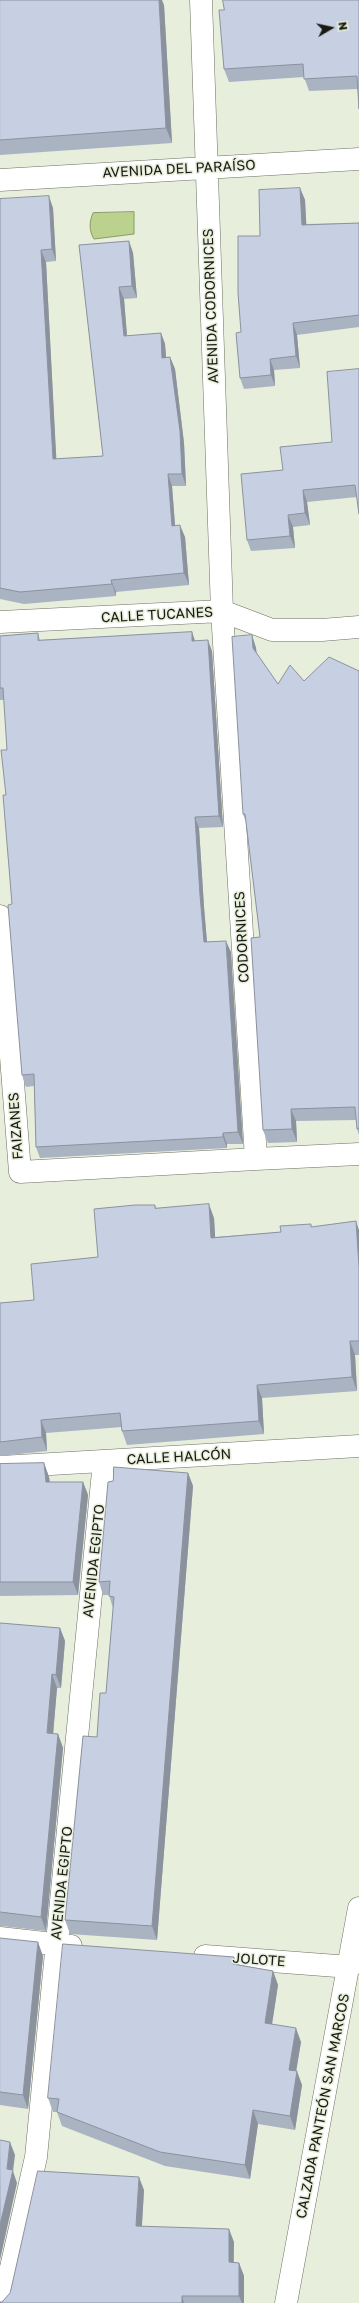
<!DOCTYPE html>
<html>
<head>
<meta charset="utf-8">
<style>
  body { margin:0 }
  #map { position:relative; width:359px; height:2303px; overflow:hidden; background:#e7eedb; font-family:"Golos Text",sans-serif }
  canvas { display:block }
  .north { position:absolute; left:311px; top:8px; width:40px; height:40px; -webkit-text-stroke:3px #e7eedb; paint-order:stroke; rotate:81deg; font-size:11px; font-weight:700; line-height:16px; text-align:center; color:#181a13 }
  .north::after { content:''; display:block; margin:auto; width:14px; height:18px; background:#181a13; clip-path:polygon(50% 0,100% 100%,50% 72%,0 100%) }
</style>
</head>
<body>
<div id="map">
<canvas width="359" height="2303"></canvas>
<div class="north">N</div>
</div>
<script>
const context = document.querySelector('canvas').getContext('2d');
context.lineJoin = 'round';
function fill(path, color) { context.fillStyle = color; context.fill(path, 'evenodd'); }
function trace(path, color, width, dash) { context.strokeStyle = color; context.lineWidth = width; context.lineCap = dash ? 'butt' : 'round'; context.setLineDash(dash || []); context.stroke(path); }
function label(font, color, halo, rows, align = 'center') {
  context.font = font + ' "Golos Text",sans-serif'; context.lineWidth = 3; context.setLineDash([]); context.textBaseline = 'middle'; context.strokeStyle = halo; context.fillStyle = color; for (const [text, x, y, turn = 0] of rows) {
    context.save(); context.translate(x, y); context.rotate((+turn || 0) * Math.PI / 180); context.textAlign = isNaN(turn) ? turn : align; if (halo) context.strokeText(text, 0, 0); context.fillText(text, 0, 0); context.restore();
  }
}
const water = new Path2D(`
  M134 212V234L94 239C89 231 89 222 93 213Z`);
const minor = new Path2D(`
  M201 0 222 611 256 1159 359 1154
  M0 180 359 159
  M0 622 222 611 272 630H322L359 627
  M0 916 20 1172 256 1159
  M0 1467 359 1446
  M0 1938 71 1946
  M205 1956 350 1967
  M3 2303 36 2157 104 1461
  M286 2303 359 1908`);
const wall = new Path2D(`
  M0 0 164 5 172 143 0 155Z
  M359 0 358 89 309 91 304 77 229 82 224 69V10Z
  M300 188 305 200 306 224 359 223V327L297 335 300 368 274 370 275 386 244 389 240 378 241 332 260 236Z
  M0 199 53 208 56 261 46 262 56 459 103 456 79 245 129 241 133 253 137 298 124 299 127 336 161 333 165 344 166 357H170L175 369 184 443 186 486H172L175 526 185 537 189 585 116 592V596L24 604 0 599Z
  M359 369 357 497 307 502 310 525 293 527 295 548 251 551 247 540 283 470 332 442Z
  M192 632 195 641 212 651 223 827 199 828 204 907 207 942 231 952 243 1144H227V1148L40 1158 36 1147 34 1086 26 1087 22 1075 6 795 7 750 4 700H0V636L38 633 40 640Z
  M252 635 256 648 257 654 278 684 304 681 359 671V1135L357 1129 356 1120 296 1121 297 1142 268 1143 263 1130 260 937 246 822 243 814Z
  M155 1205 156 1208 214 1218 215 1237 281 1232 312 1227 359 1230V1355H355L357 1391 262 1398 264 1434 127 1445 122 1431V1427L46 1433 47 1451 0 1456V1303L34 1300 98 1257Z
  M44 1463 49 1477 50 1482H83L88 1495 78 1595 0 1596V1464Z
  M188 1473 193 1486 157 1940 70 1934 65 1920 97 1737 106 1693 113 1608 109 1595H103L99 1582 113 1481Z
  M0 1623 60 1628 65 1641 61 1688H57L53 1734H58L63 1748 46 1931 1 1926H0Z
  M0 1938 43 1956 28 2109 0 2105Z
  M236 1964 273 1971 278 1985 272 2024 301 2042 296 2071 302 2085 295 2130 258 2124 250 2179 165 2166 62 2126 57 2112H53L48 2098Z
  M144 2190 142 2226 234 2242V2262L239 2263 244 2276V2303H0Z`);
const shadedWall = new Path2D(`
  M158 0H162L164 5 172 143 166 128Z
  M300 188 305 200 307 236 302 225Z
  M49 196 53 208 56 261 52 249Z
  M129 241 133 253 137 298 132 286Z
  M41 250 46 262 57 471 53 459Z
  M119 287 124 299 128 348 124 336Z
  M293 323 297 335 300 368 296 356Z
  M161 333 165 344 167 369 162 358Z
  M170 357 175 369 184 443 186 486 182 474Z
  M270 359 274 370 275 386 271 375Z
  M168 474 172 486 176 538 172 526Z
  M303 490 307 502 310 525 305 513Z
  M288 515 293 527 295 548 290 536Z
  M180 525 185 537 189 585 184 573Z
  M111 580 116 592V596L112 584Z
  M192 632 196 644 192 641Z
  M252 635 256 648 257 660 253 648Z
  M208 640 212 651 223 827 219 816Z
  M195 817 199 828 204 907 208 954 204 942 200 895Z
  M226 941 231 952 243 1144 238 1132Z
  M291 1109 296 1121 297 1142 292 1129Z
  M223 1133 227 1144V1148L223 1137Z
  M209 1204 214 1218 216 1251 211 1238Z
  M356 1221 359 1230V1267Z
  M350 1341 355 1355 357 1391 352 1377Z
  M257 1385 262 1398 264 1434 259 1421Z
  M41 1420 46 1433 47 1451 42 1437Z
  M44 1463 49 1477 51 1496 46 1482Z
  M188 1473 193 1486 157 1940 152 1926Z
  M83 1482 88 1495 78 1595 73 1582Z
  M60 1628 65 1641 61 1688 56 1675Z
  M52 1674 57 1688 52 1747 47 1733Z
  M58 1734 63 1748 46 1931 41 1917Z
  M38 1942 43 1956 28 2109 23 2095Z
  M234 1957 239 1971 233 1964Z
  M273 1971 278 1985 270 2037 265 2023Z
  M296 2028 301 2042 294 2084 289 2070Z
  M297 2071 302 2085 295 2130 290 2116Z
  M253 2110 258 2124 250 2179 245 2165Z
  M10 2142 15 2155 13 2171 17 2183 0 2260V2225Z
  M139 2177 144 2190 141 2239 136 2226Z
  M229 2229 234 2242 233 2276 229 2262Z
  M239 2263 244 2276V2303H242L239 2296Z
  M182 2296 184 2303H182Z`);
const building = new Path2D(`
  M0 0H159L166 128 0 140Z
  M223 0H359V109L357 76 304 79 303 64 224 69 219 10H224Z
  M300 188 302 225 359 223V315L293 323 296 356 270 359 271 375 240 378 236 333 241 332 238 293V236H260L259 190Z
  M49 196 52 249 41 250 53 459 103 456 79 245 129 241 132 286 119 287 124 336 161 333 162 358 170 357 180 431 182 474H168L172 526 180 525 184 573 111 580 112 584 20 592 0 588V199Z
  M359 369V514L355 485 303 490 305 513 288 515 290 536 247 540 241 474 283 470 280 447 332 442 327 372Z
  M192 632V641L208 640 219 816 195 817 200 895 204 942 226 941 238 1132 223 1133V1137L36 1147 34 1074 22 1075 8 905 12 904 3 795H6L1 750H7L3 688H0V636L38 633V640Z
  M252 635 253 648 278 684 290 665 304 681 329 657 359 671V1128L357 1129 355 1107 291 1109 292 1129 263 1130 251 938 260 937 245 814H243L232 637Z
  M209 1204 211 1238 281 1232 280 1226 311 1224V1227L356 1221 359 1267V1341H350L352 1377 257 1385 259 1421 122 1431 120 1413 41 1420 42 1437 0 1442V1303L34 1300 31 1264 98 1257 94 1209 135 1205H155V1208Z
  M44 1463 46 1482H83L73 1582H0V1464Z
  M114 1467 188 1473 152 1926 65 1920 83 1736 97 1737 100 1693H106L114 1597 109 1596 110 1581 99 1582 108 1482 113 1481Z
  M0 1623 60 1628 56 1675 52 1674 47 1733 58 1734 41 1917 0 1912Z
  M0 1938 38 1942 23 2095 0 2092Z
  M63 1944 234 1957 233 1964 273 1971 265 2023 296 2028 289 2070 297 2071 290 2116 253 2110 245 2165 160 2152 57 2112 59 2099 48 2098Z
  M0 2140 10 2142 7 2169 13 2170 0 2225Z
  M38 2171 139 2177 136 2226 229 2229V2262L239 2263V2296H182V2303H0V2302H2L10 2293Z`);
const streetNames = [
  ["AVENIDA DEL PARAÍSO",179,169,-3],
  ["AVENIDA CODORNICES",211,306,-92],
  ["CALLE TUCANES",157,615,-3],
  ["CODORNICES",242,937,-93],
  ["FAIZANES",16,1126,-94],
  ["CALLE HALCÓN",179,1457,-3],
  ["AVENIDA EGIPTO",94,1561,-84],
  ["AVENIDA EGIPTO",62,1883,-84],
  ["JOLOTE",259,1960,4],
  ["CALZADA PANTEÓN SAN MARCOS",323,2106,-79]
];
fill(water, '#bbd18e');
trace(water, '#8a9a69', 1);
trace(minor, '#6b7160', 23);
trace(minor, '#fff', 22);
fill(wall, '#aab3c2');
fill(shadedWall, '#8b929e');
fill(building, '#c6d0e2');
trace(building, '#8b929e', 1);
label('14px', '#181a13', '#e7eedb', streetNames);
</script>
</body>
</html>
